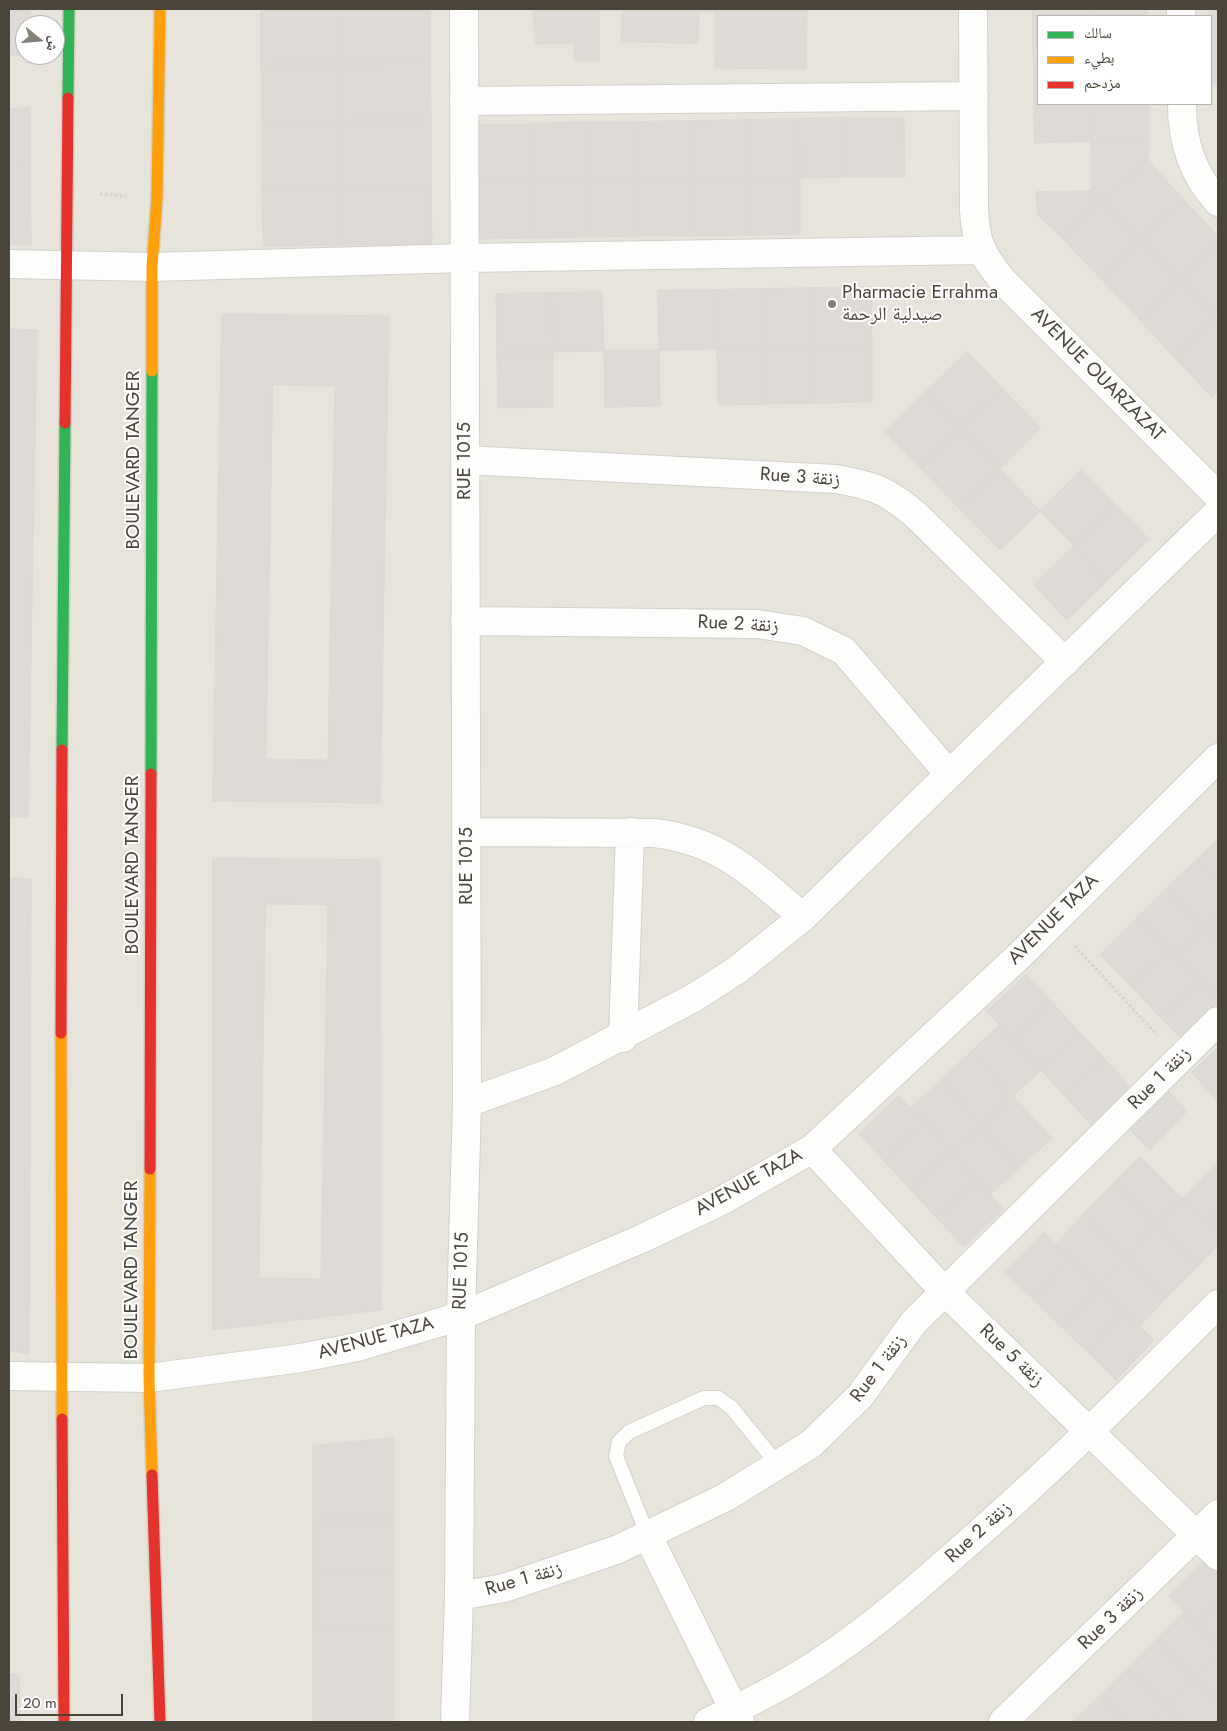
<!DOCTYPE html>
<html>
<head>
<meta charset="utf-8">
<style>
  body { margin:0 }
  #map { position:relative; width:1227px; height:1731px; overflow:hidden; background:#f4f2ee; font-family:Jost,"Noto Naskh Arabic",sans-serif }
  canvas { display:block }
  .frame { position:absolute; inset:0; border:10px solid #4b4439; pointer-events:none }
  .legend { position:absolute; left:1037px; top:15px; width:175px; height:90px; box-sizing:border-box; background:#fff; border:1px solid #b7b4b0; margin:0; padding:6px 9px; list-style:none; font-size:15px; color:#4b4439 }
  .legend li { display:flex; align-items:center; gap:10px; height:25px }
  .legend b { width:25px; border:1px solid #b7b4b0 }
  .north { position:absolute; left:15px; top:15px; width:50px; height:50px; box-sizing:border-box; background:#fff; border:1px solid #b7b4b0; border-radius:50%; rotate:107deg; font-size:14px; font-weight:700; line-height:20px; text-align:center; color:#4b4439 }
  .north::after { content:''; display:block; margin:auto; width:18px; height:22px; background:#868178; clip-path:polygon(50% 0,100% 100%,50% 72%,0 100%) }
  .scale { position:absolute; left:15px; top:1694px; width:108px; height:22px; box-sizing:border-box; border:2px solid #4b4439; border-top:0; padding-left:6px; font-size:15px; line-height:18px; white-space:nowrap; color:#4b4439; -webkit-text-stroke:4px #fff; paint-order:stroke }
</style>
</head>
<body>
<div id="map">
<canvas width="1227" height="1731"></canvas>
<div class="frame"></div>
<ul class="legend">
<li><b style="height:6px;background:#30b455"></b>سالك</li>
<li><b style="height:6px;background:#ff9f0a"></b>بطيء</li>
<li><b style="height:6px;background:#e5322d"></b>مزدحم</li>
</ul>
<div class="north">ش</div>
<div class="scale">20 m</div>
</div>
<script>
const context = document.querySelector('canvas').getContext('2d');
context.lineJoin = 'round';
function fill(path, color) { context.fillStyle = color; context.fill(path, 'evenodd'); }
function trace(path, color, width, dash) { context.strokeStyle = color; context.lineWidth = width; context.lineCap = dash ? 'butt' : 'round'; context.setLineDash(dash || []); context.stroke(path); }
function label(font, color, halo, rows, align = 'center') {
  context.font = font + ' Jost,"Noto Naskh Arabic",sans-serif'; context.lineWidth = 4; context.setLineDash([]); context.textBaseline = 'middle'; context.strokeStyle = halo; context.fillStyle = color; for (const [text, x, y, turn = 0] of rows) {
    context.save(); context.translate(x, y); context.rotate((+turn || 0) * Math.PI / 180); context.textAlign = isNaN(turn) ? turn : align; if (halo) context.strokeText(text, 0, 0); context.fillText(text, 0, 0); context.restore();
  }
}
const residential = new Path2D(`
  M9 9H1218V1722H9ZM1038 16H1211V104H1038ZM25 25H55V55H25Z`);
const building = new Path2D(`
  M9 9H30V25H25V55H9Z
  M261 9H341V64L261 65Z
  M341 9H430V63L341 64Z
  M533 9H716V12H699L698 43 621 42 622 11 599 10V61H574L575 44H536Z
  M716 9H807L806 69 715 68Z
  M1033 9H1089V16H1038V29H1033Z
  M1089 9H1147L1148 16H1089Z
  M1209 9H1218V42H1211Z
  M1033 29H1038V84H1034Z
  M1211 42H1218V86H1211Z
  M430 63 431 120 341 121V64Z
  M341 64V121L262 122 261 65Z
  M1034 84H1038V104H1090L1091 141 1035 143Z
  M1090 104H1149V141H1091Z
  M30 108V167H9V109Z
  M847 118V177L800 178 799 119Z
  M847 118H904L905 177H847Z
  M799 119 800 178 751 179 749 120Z
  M431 120V185L342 186 341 121Z
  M749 120 751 179 693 180 692 121Z
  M341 121 342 186 262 187V122Z
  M692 121 693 180 638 181 637 122Z
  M585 122 586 182H531L530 124Z
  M585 122H637L638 181 586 182Z
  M474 124H530L531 182 475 183Z
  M1091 141H1149L1148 160 1103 200 1092 191Z
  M1148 160 1184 200 1141 241 1103 200Z
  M9 167H30L31 245H9Z
  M800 178V234L751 235V179Z
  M751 179V235L693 236V180Z
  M693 180V236H638V181Z
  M638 181V236L587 237 586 182Z
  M531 182H586L587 237 532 238Z
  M531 182 532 238 475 239V183Z
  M431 185 432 245H343L342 186Z
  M342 186 343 245 263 246 262 187Z
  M1092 191 1103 200 1062 238 1038 215 1036 192Z
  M1103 200 1141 241 1101 279 1062 238Z
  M1184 200 1218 236V243L1179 281 1141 241Z
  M1141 241 1179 281 1139 319 1101 279Z
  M1218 243V315L1215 318 1179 281Z
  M1179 281 1215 318 1174 357 1139 319Z
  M871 287 872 346 813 347V288Z
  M813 288V347L766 348 765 289Z
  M765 289 766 348 717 349 715 290Z
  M715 290 717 349 659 350 658 291Z
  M602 292 604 351 553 352 551 293Z
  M551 293 553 352 497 353 496 294Z
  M222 314 389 316 380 803 213 801ZM273 385 335 386 328 760 266 759Z
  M1215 318 1218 322V391L1212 397 1174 357Z
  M9 329 37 330 28 817H9Z
  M872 346V402L814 403 813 347Z
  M813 347 814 403 767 404 766 348Z
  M766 348 767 404 718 405 717 349Z
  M659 350 660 406 605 407 604 351Z
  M553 352V407L498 408 497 353Z
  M967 352 1003 389 961 430 925 393Z
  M1003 389 1041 428 1000 469 961 430Z
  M925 393 961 430 921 469 885 432Z
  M961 430 1000 469 960 509 921 469Z
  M1000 469 1040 511 1000 550 960 509Z
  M1082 470 1116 505 1074 546 1040 511Z
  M1116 505 1149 539 1107 581 1074 546Z
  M1074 546 1107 581 1067 620 1034 585Z
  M1218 839V881L1197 860Z
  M213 858 380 860 381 1310 213 1330ZM266 904 328 905 321 1279 259 1278Z
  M1197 860 1218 881V917L1206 928 1167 888Z
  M9 878 31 879 29 1354 9 1350Z
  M1167 888 1206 928 1177 957 1138 917Z
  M1138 917 1170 950 1132 987 1100 955Z
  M1218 917V941L1206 928Z
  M1206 928 1218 941V993L1215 996 1177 957Z
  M1170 950 1199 980 1160 1017 1132 987Z
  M1026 975 1052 1002 1012 1039 987 1011Z
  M1199 980 1218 999V1007L1184 1041 1160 1017Z
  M1052 1002 1080 1033 1041 1070 1012 1039Z
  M1000 1025 1041 1070 1013 1096 972 1051Z
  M1080 1033 1104 1058 1064 1095 1041 1070Z
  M1218 1048V1102L1192 1072Z
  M972 1051 1013 1096 981 1126 940 1081Z
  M1104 1058 1135 1092 1095 1129 1064 1095Z
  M940 1081 981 1126 952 1152 911 1108Z
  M1165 1088 1187 1111 1150 1150 1127 1127Z
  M899 1096 925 1123 884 1161 859 1134Z
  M1013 1096 1052 1138 1019 1168 981 1126Z
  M925 1123 952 1152 911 1190 884 1161Z
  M981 1126 1019 1168 991 1194 952 1152Z
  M952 1152 978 1180 937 1218 911 1190Z
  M1140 1157 1183 1199 1157 1226 1114 1183Z
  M1218 1162V1212L1208 1223 1183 1199Z
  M978 1180 1004 1209 964 1247 937 1218Z
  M1114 1183 1157 1226 1126 1258 1083 1215Z
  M1183 1199 1218 1233V1245L1198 1266 1157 1226Z
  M1218 1212V1233L1208 1223Z
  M1083 1215 1126 1258 1099 1286 1056 1244Z
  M1157 1226 1198 1266 1167 1297 1126 1258Z
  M1044 1232 1070 1258 1032 1298 1005 1272Z
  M1070 1258 1099 1286 1060 1326 1032 1298Z
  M1126 1258 1167 1297 1140 1326 1099 1286Z
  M1099 1286 1126 1312 1088 1352 1060 1326Z
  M1126 1312 1154 1340 1116 1380 1088 1352Z
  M394 1438V1520H313V1446Z
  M313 1520H394V1574H313Z
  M1210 1555 1218 1563V1604L1198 1625 1169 1596Z
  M313 1574H394V1630L313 1631Z
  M1218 1604V1646L1198 1625Z
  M1184 1612 1218 1646V1655L1194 1679 1156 1640Z
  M394 1630V1722H313V1631Z
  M1156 1640 1194 1679 1167 1706 1129 1667Z
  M1218 1655V1704L1194 1679Z
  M1129 1667 1167 1706 1151 1722H1123L1099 1697Z
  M9 1674H19L20 1722H9Z
  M1194 1679 1218 1704V1722H1183L1167 1706Z
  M1099 1697 1123 1722H1073Z
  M1167 1706 1183 1722H1151Z`);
const path = new Path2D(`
  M100 194 126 196
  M1075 946 1157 1035`);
const lane = new Path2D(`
  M648 1536 616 1456 619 1442 629 1432 704 1398H718L731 1407 779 1466`);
const street = new Path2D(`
  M973 9 974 210C976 243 981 253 1002 280L1218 496
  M1181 9V16
  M464 101 974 96
  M1182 104C1182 142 1192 174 1218 202
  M9 264 152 267 464 258 981 250
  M465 460 836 479C875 486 886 490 916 515L1065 662
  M465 621 757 624 803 631 844 651 949 774
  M467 832 654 833C722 841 753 875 803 917
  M623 1038 630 832
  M467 1103 555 1071 695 997 737 970 803 917 1218 512
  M812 1149 946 1293 1218 1556
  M9 1376 149 1378 301 1358 357 1347 461 1316 641 1239 721 1201 812 1149 1019 956 1218 758
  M648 1536 740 1722
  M459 1596 504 1588 616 1550 726 1497 811 1444 860 1396 914 1322 1218 1021
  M455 1722 459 1596 461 1316 467 1103 464 9
  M708 1722C750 1703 792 1682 830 1655 882 1620 929 1577 976 1536 1060 1462 1139 1383 1218 1304
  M1003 1722 1218 1514`);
const fast = new Path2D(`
  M68 98 69 9
  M62 750 65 423
  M151 774 152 371`);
const slow = new Path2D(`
  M152 371V267L157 198 160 9
  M61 1033 62 1419
  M150 1169 149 1378 152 1475`);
const jam = new Path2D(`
  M65 423 68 98
  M61 1033 62 750
  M150 1169 151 774
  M62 1419 64 1722
  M152 1475 160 1722`);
const markers = [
  [832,304,5,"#868178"]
];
const poiNames = [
  ["Pharmacie Errahma",842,293],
  ["صيدلية الرحمة",842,315]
];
const streetNames = [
  ["AVENUE OUARZAZAT",1097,375,45],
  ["BOULEVARD TANGER",134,460,-90],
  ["RUE 1015",465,461,-90],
  ["Rue 3 زنقة",800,478,4],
  ["Rue 2 زنقة",738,625,3],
  ["BOULEVARD TANGER",133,865,-90],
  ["RUE 1015",467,866,-90],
  ["AVENUE TAZA",1054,920,-45],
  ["Rue 1 زنقة",1160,1079,-45],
  ["AVENUE TAZA",749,1183,-29],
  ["BOULEVARD TANGER",132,1270,-90],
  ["RUE 1015",462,1271,-88],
  ["AVENUE TAZA",376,1339,-15],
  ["Rue 5 زنقة",1011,1356,44],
  ["Rue 1 زنقة",879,1369,-53],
  ["Rue 2 زنقة",979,1533,-42],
  ["Rue 1 زنقة",524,1580,-16],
  ["Rue 3 زنقة",1111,1619,-44]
];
fill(residential, '#e7e4dc');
fill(building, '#dedbd6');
trace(building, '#dcd9d4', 1);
trace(lane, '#d2d0cb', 16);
trace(street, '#d2d0cb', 30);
trace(fast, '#d3cfc5', 14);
trace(slow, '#d3cfc5', 14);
trace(jam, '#d3cfc5', 14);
trace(path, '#d3d2cc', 3, [2.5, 2.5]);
trace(lane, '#fdfdfc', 14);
trace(street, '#fdfdfc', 28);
trace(fast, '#30b455', 11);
trace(slow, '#ff9f0a', 11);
trace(jam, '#e5322d', 11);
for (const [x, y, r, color] of markers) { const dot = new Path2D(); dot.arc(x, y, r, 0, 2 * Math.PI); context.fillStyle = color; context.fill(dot); trace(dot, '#fff', 2); }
label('19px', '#4b4439', '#fff', poiNames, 'left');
label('19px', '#4b4439', '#fff', streetNames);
</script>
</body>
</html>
